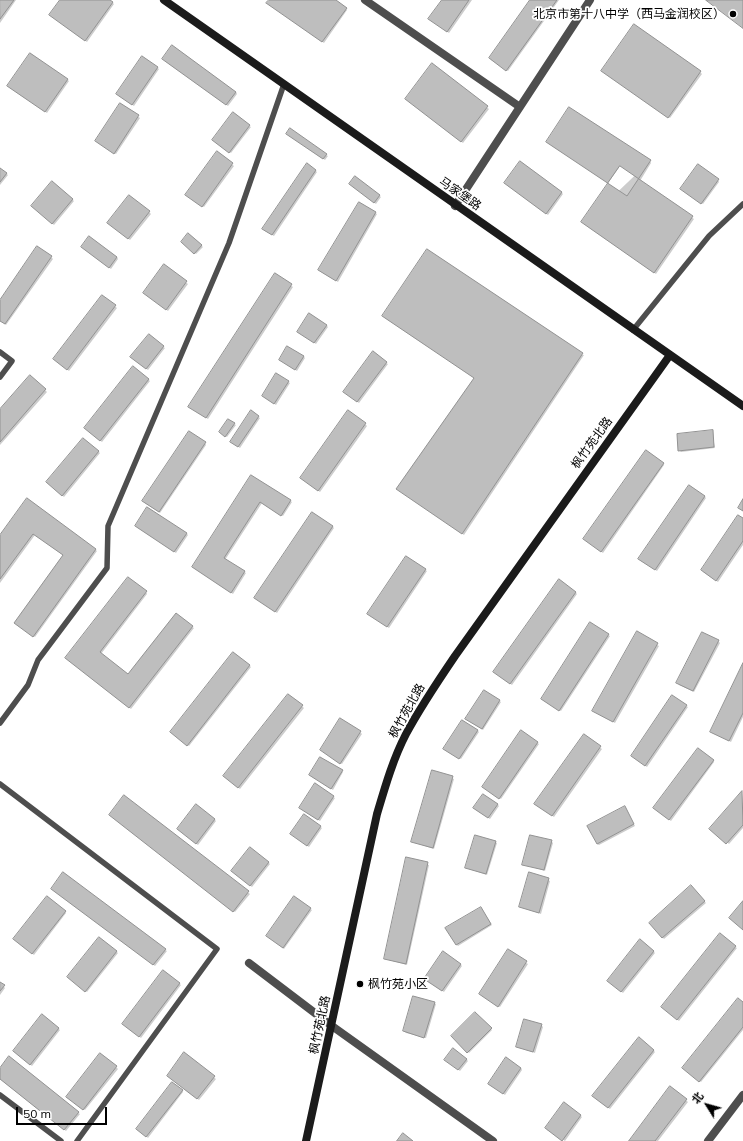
<!DOCTYPE html>
<html>
<head>
<meta charset="utf-8">
<style>
  body { margin:0 }
  #map { position:relative; width:743px; height:1141px; overflow:hidden; background:#fff; font-family:Mulish,"Noto Sans SC",sans-serif }
  canvas { display:block }
  .north { position:absolute; left:687px; top:1085px; width:40px; height:40px; -webkit-text-stroke:3px #fff; paint-order:stroke; rotate:307deg; font-size:11px; font-weight:700; line-height:16px; text-align:center; color:#000 }
  .north::after { content:''; display:block; margin:auto; width:14px; height:18px; background:#000; clip-path:polygon(50% 0,100% 100%,50% 72%,0 100%) }
  .scale { position:absolute; left:16px; top:1107px; width:91px; height:18px; box-sizing:border-box; border:2px solid #000; border-top:0; padding-left:5px; font-size:12px; line-height:14px; white-space:nowrap; color:#000; -webkit-text-stroke:3px #fff; paint-order:stroke }
</style>
</head>
<body>
<div id="map">
<canvas width="743" height="1141"></canvas>
<div class="north">北</div>
<div class="scale">50 m</div>
</div>
<script>
const context = document.querySelector('canvas').getContext('2d');
context.lineJoin = 'round';
function fill(path, color) { context.fillStyle = color; context.fill(path, 'evenodd'); }
function trace(path, color, width, dash) { context.strokeStyle = color; context.lineWidth = width; context.lineCap = dash ? 'butt' : 'round'; context.setLineDash(dash || []); context.stroke(path); }
function label(font, color, halo, rows, align = 'center') {
  context.font = font + ' Mulish,"Noto Sans SC",sans-serif'; context.lineWidth = 3.5; context.setLineDash([]); context.textBaseline = 'middle'; context.strokeStyle = halo; context.fillStyle = color; for (const [text, x, y, turn = 0] of rows) {
    context.save(); context.translate(x, y); context.rotate((+turn || 0) * Math.PI / 180); context.textAlign = isNaN(turn) ? turn : align; if (halo) context.strokeText(text, 0, 0); context.fillText(text, 0, 0); context.restore();
  }
}
const shadow = new Path2D(`
  M0 0H16L0 23Z
  M61 0H109L114 4 87 42 50 15Z
  M270 0H334L347 10 324 43 269 4Z
  M443 0H472L449 33 431 20Z
  M531 0H559L508 71 491 60Z
  M31 54 69 81 47 113 10 88Z
  M142 57 159 69 134 106 119 96Z
  M165 61 236 92 237 94 228 106Z
  M433 65 489 109 463 143 408 100Z
  M604 72H700L702 74 670 118Z
  M120 104 140 118 116 154 97 142Z
  M249 126 251 127 231 153 215 142Z
  M289 135 326 155 328 156 325 160Z
  M217 153 234 166 204 207 188 196Z
  M650 161 651 163 640 181 694 219 656 274 584 224Z
  M308 165 317 172 274 236 265 231Z
  M0 169 8 175 0 185Z
  M355 178 381 197 376 204 352 186Z
  M718 180 719 182 703 204 683 190Z
  M52 183 74 201 54 225 32 206Z
  M507 185 561 192 563 194 548 215Z
  M359 203 377 214 338 282 321 272Z
  M149 212 151 214 130 240 110 224Z
  M189 234 203 247 196 254 182 242Z
  M84 249 117 257 118 259 111 269Z
  M51 257 53 259 6 325 0 320V301Z
  M164 266 188 284 168 311 146 294Z
  M275 274 293 287 208 419 191 408Z
  M103 296 117 308 69 371 56 361Z
  M385 318 584 355 464 535 399 490 475 378Z
  M326 325 328 327 316 344 300 333Z
  M163 347 165 348 148 370 133 359Z
  M303 356 305 358 297 371 282 361Z
  M386 363 388 364 359 403 346 393Z
  M134 368 150 381 102 442 87 430Z
  M30 376 47 392 0 445V410Z
  M288 382 290 383 276 405 263 396Z
  M258 417 260 418 240 448 233 443Z
  M234 424 236 425 227 437 222 434Z
  M365 424 367 426 320 492 303 479Z
  M712 431 715 448 681 452 679 450Z
  M83 439 100 453 64 497 47 482Z
  M205 443 206 445 160 513 145 503Z
  M663 463 664 465 603 553 586 540Z
  M251 476 292 502 283 516 262 503 225 560 246 573 233 594 193 567Z
  M704 496 706 498 657 571 641 561Z
  M27 500 97 551 35 637 17 624 64 556 35 535 0 583V537Z
  M743 520V545L718 582 703 572Z
  M136 526 186 533 188 535 176 553Z
  M332 526 334 528 277 613 257 599Z
  M425 570 427 571 389 628 370 615Z
  M146 592 147 594 101 654 129 675 192 627 194 628 131 709 67 659Z
  M575 592 577 594 512 685 495 673Z
  M638 633 659 646 615 723 595 712Z
  M608 635 610 636 561 711 543 700Z
  M718 641 720 643 694 692 679 685Z
  M234 653 251 667 189 746 173 734Z
  M743 665V717L731 742 711 732Z
  M484 691 501 702 483 730 468 720Z
  M289 695 304 708 240 789 226 777Z
  M686 706 688 707 647 767 634 758Z
  M477 730 479 732 461 759 446 750Z
  M360 732 362 734 342 764 323 752Z
  M521 732 539 744 501 799 485 788Z
  M584 736 602 749 554 817 537 805Z
  M713 760 714 762 671 821 656 810Z
  M342 771 343 772 333 790 310 775Z
  M432 772 454 779 434 849 412 842Z
  M742 793 743 828 729 844 711 828Z
  M125 797 250 894 235 912 112 817Z
  M333 797 335 798 320 821 302 809Z
  M497 804 499 806 490 819 476 810Z
  M626 809 635 826 599 845 597 844Z
  M304 815 322 828 309 847 293 835Z
  M214 819 216 821 198 845 180 831Z
  M551 841 553 843 545 871 524 864Z
  M495 842 497 843 487 875 466 868Z
  M250 848 270 864 252 887 234 872Z
  M407 859 429 865 407 965 385 959Z
  M530 873 550 881 541 914 520 907Z
  M691 887 706 903 664 939 650 923Z
  M53 890 165 950 167 951 155 966Z
  M310 909 312 910 284 949 267 936Z
  M482 910 492 925 458 946 456 944Z
  M65 912 66 913 34 955 16 941Z
  M100 938 118 953 87 992 70 979Z
  M735 947 737 948 679 1021 664 1009Z
  M508 951 528 964 500 1007 482 996Z
  M653 951 655 953 623 993 610 982Z
  M460 964 462 966 444 992 427 981Z
  M163 972 181 985 141 1038 125 1025Z
  M0 983 5 988 0 995Z
  M434 1003 436 1004 426 1038 406 1033 404 1031Z
  M743 1003V1030L701 1082 685 1070Z
  M475 1013 492 1030 469 1053 452 1036Z
  M42 1016 60 1030 32 1066 16 1053Z
  M541 1025 543 1027 535 1053 517 1047Z
  M653 1050 655 1052 610 1109 595 1098Z
  M184 1054 216 1079 199 1100 169 1077Z
  M466 1059 468 1061 460 1071 447 1061Z
  M116 1067 118 1069 85 1110 69 1098Z
  M521 1068 522 1070 505 1095 491 1085Z
  M0 1069 78 1113 80 1114 66 1131 0 1079Z
  M671 1088 688 1102 658 1141H630Z
  M182 1090 183 1092 148 1138 139 1130Z
  M564 1103 582 1117 565 1141 547 1130Z`);
const building = new Path2D(`
  M0 0H14L0 19Z
  M60 0H110L113 2 85 41 49 15Z
  M269 0H336L347 8 322 42 266 3Z
  M442 0H469L447 32 428 19Z
  M530 0H557L506 71 489 58Z
  M706 0H743V28Z
  M634 24 701 71 668 118 601 71Z
  M172 45 236 92 226 105 162 59Z
  M30 53 68 79 45 112 7 86Z
  M142 56 158 67 132 105 116 94Z
  M432 63 488 106 461 142 405 99Z
  M120 103 139 115 114 154 95 141Z
  M569 107 651 160 627 196 546 142Z
  M233 112 250 125 229 153 212 140Z
  M290 128 327 154 323 159 286 134Z
  M217 151 233 163 202 207 185 195Z
  M520 161 562 192 546 214 504 183Z
  M307 163 316 170 272 235 262 229Z
  M698 164 719 179 701 204 680 189Z
  M620 166 693 216 654 273 581 222Z
  M0 168 7 173 0 182Z
  M355 176 380 195 374 203 349 184Z
  M52 181 73 199 52 224 31 206Z
  M129 195 150 211 128 239 107 223Z
  M359 202 376 212 336 281 318 270Z
  M188 233 202 245 194 254 181 242Z
  M89 236 117 257 109 268 81 247Z
  M37 246 52 256 5 324 0 321V300Z
  M427 249 583 353 462 534 396 489 474 378 382 316Z
  M164 264 187 281 166 310 143 293Z
  M275 273 292 284 206 418 188 407Z
  M102 295 116 305 67 370 53 359Z
  M309 313 327 325 314 343 297 332Z
  M149 334 164 346 146 369 130 357Z
  M287 346 304 356 295 370 279 360Z
  M373 351 387 362 357 402 343 392Z
  M133 366 149 379 100 441 84 428Z
  M276 373 289 381 274 404 262 396Z
  M30 375 46 389 0 442V409Z
  M251 410 259 416 238 447 230 442Z
  M348 410 366 423 318 491 300 478Z
  M228 419 235 423 225 437 219 432Z
  M713 430 714 447 678 451 677 434Z
  M189 431 206 442 159 512 142 501Z
  M83 438 99 451 62 496 46 482Z
  M646 450 664 463 601 552 583 539Z
  M251 475 291 500 281 516 260 502 224 558 245 571 231 593 192 567Z
  M689 485 705 496 655 570 638 559Z
  M27 498 96 549 33 637 14 623 63 555 33 534 0 579V535Z
  M743 499V511L738 508Z
  M147 507 187 533 174 552 135 526Z
  M312 512 333 526 275 612 254 598Z
  M738 515 743 518V541L716 581 701 570Z
  M406 556 426 569 387 627 367 614Z
  M128 577 147 591 100 652 128 674 176 613 193 626 129 708 65 658Z
  M559 579 576 592 510 684 493 672Z
  M590 622 609 634 559 711 541 699Z
  M637 631 658 643 613 722 592 711Z
  M702 632 719 640 693 691 676 683Z
  M233 652 250 665 187 746 170 732Z
  M743 663V713L729 741 710 732Z
  M484 690 500 700 482 729 465 719Z
  M288 694 303 705 238 788 223 776Z
  M672 695 687 705 645 766 631 756Z
  M340 718 361 731 340 764 320 750Z
  M462 720 478 730 459 759 443 749Z
  M521 730 538 742 499 799 482 787Z
  M584 734 601 746 552 816 534 804Z
  M698 748 714 760 669 820 653 808Z
  M320 757 343 770 331 789 309 775Z
  M432 770 453 776 433 848 411 842Z
  M315 783 334 796 318 820 299 808Z
  M742 791 743 825 726 844 709 829Z
  M483 794 498 804 488 818 473 808Z
  M124 795 249 891 233 912 109 815Z
  M196 804 215 819 196 844 177 829Z
  M625 806 634 824 597 844 587 826Z
  M304 814 321 826 307 846 290 834Z
  M475 835 496 841 486 874 465 868Z
  M530 835 552 840 544 870 522 865Z
  M250 847 269 862 250 886 231 871Z
  M406 857 428 862 406 964 384 959Z
  M63 872 166 949 153 965 51 889Z
  M529 872 549 878 539 913 519 907Z
  M691 885 705 901 662 938 649 923Z
  M47 896 66 911 32 954 13 939Z
  M294 896 311 908 283 948 266 936Z
  M743 901V930L729 918Z
  M481 907 491 924 456 945 445 928Z
  M720 933 736 946 677 1020 661 1007Z
  M99 937 117 951 85 992 67 977Z
  M640 939 654 951 621 992 607 981Z
  M508 949 527 961 498 1007 479 994Z
  M443 951 461 964 442 991 424 979Z
  M163 970 180 983 139 1037 122 1024Z
  M0 982 5 985 0 991Z
  M413 996 435 1002 424 1038 403 1031Z
  M738 998 743 1002V1027L699 1082 682 1068Z
  M475 1012 492 1028 467 1053 451 1036Z
  M42 1014 59 1028 30 1065 13 1051Z
  M524 1019 542 1024 533 1052 516 1047Z
  M639 1037 654 1050 608 1108 592 1096Z
  M453 1048 467 1059 458 1070 444 1060Z
  M184 1052 215 1076 197 1099 167 1076Z
  M100 1053 117 1066 83 1110 66 1097Z
  M9 1056 79 1112 64 1130 0 1079V1068Z
  M506 1057 521 1068 503 1094 488 1084Z
  M172 1082 183 1090 146 1137 136 1129Z
  M670 1086 687 1099 655 1141H629Z
  M564 1102 581 1115 562 1141 545 1128Z
  M403 1133 413 1141H397Z`);
const lane = new Path2D(`
  M633 330 709 236 743 204
  M0 352 12 361 0 377
  M0 723 28 685 38 660 107 568 108 526 229 243 284 84
  M0 784 217 949 77 1141
  M0 1095 61 1141`);
const street = new Path2D(`
  M365 0 520 107
  M455 206 590 0
  M249 963 332 1026 493 1141
  M708 1141 743 1095`);
const secondary = new Path2D(`
  M164 0 743 406
  M306 1141 377 814C385 787 393 759 406 734 421 706 438 681 455 656L670 355`);
const markers = [
  [733,14,4,"#000"],
  [360,984,4,"#000"]
];
const poiNames = [
  ["北京市第十八中学（西马金润校区）",725,14],
  ["枫竹苑小区",368,984,"left"]
];
const streetNames = [
  ["马家堡路",460,194,35],
  ["枫竹苑北路",592,443,-54],
  ["枫竹苑北路",407,711,-61],
  ["枫竹苑北路",320,1025,-78]
];
fill(shadow, '#0003');
fill(building, '#bebebe');
trace(building, '#929292', 1);
trace(lane, '#4e4e4e', 5.5);
trace(street, '#4e4e4e', 8);
trace(secondary, '#1b1b1b', 8);
for (const [x, y, r, color] of markers) { const dot = new Path2D(); dot.arc(x, y, r, 0, 2 * Math.PI); context.fillStyle = color; context.fill(dot); trace(dot, '#fff', 1.5); }
label('12px', '#000', '#fff', poiNames, 'right');
label('12px', '#000', '#fff', streetNames);
</script>
</body>
</html>
